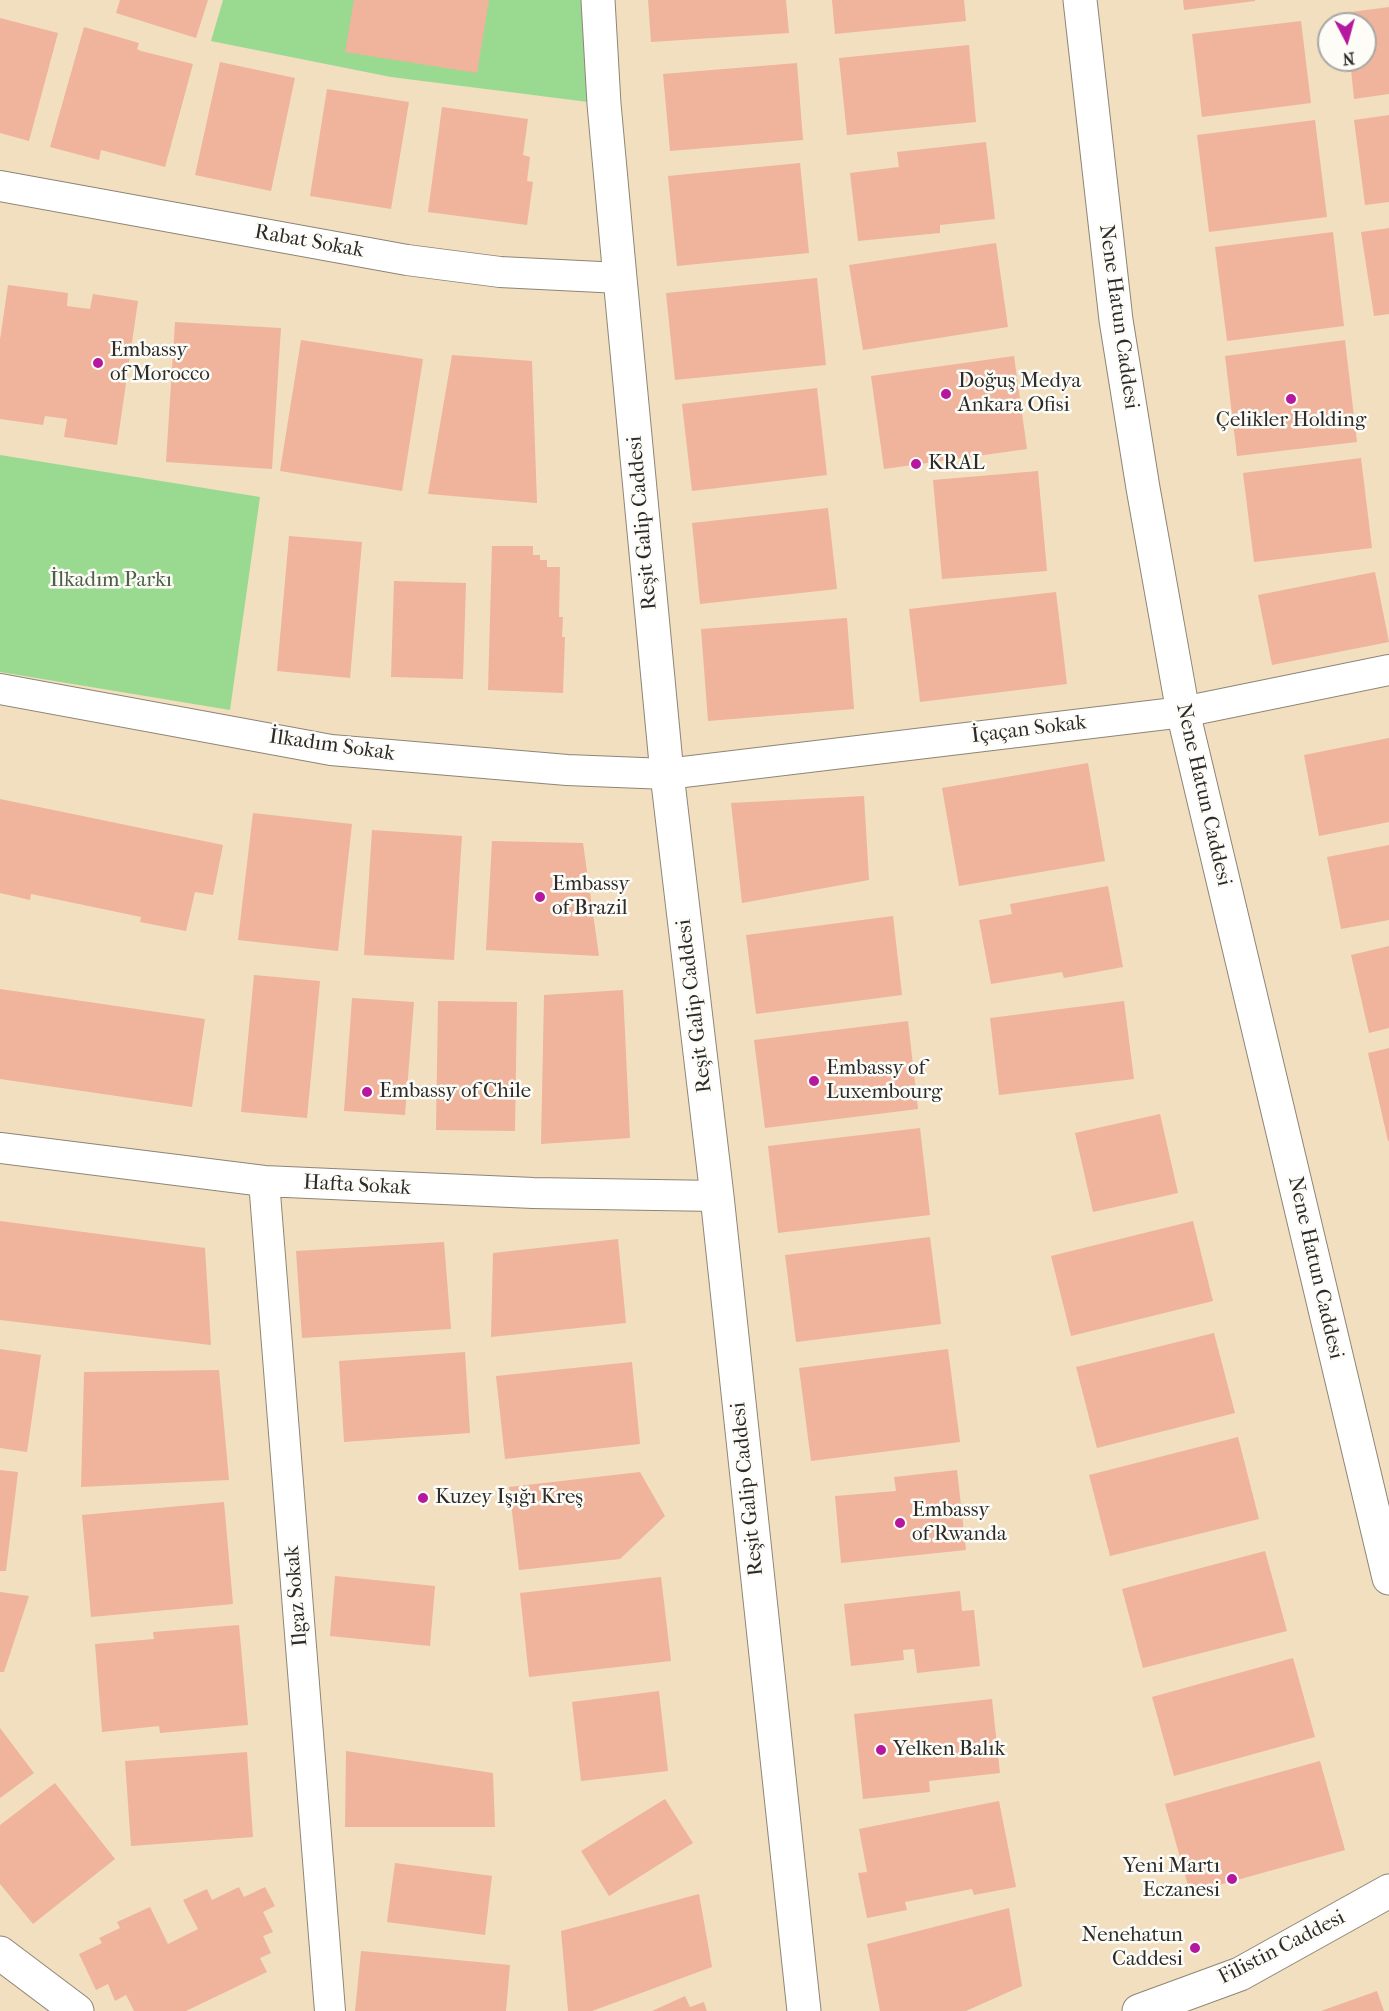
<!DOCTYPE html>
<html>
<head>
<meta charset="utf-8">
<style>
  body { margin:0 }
  #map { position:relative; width:1389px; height:2011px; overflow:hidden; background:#f1dfc0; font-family:"IM FELL French Canon",serif }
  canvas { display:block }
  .north { position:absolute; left:1317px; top:12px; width:60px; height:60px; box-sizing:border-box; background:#fdfcf7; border:2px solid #a9a8a5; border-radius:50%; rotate:174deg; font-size:16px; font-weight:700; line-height:24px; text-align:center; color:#2b2b2b }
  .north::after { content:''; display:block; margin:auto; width:21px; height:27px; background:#b5179e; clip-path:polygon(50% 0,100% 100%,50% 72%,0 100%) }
</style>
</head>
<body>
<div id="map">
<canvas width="1389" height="2011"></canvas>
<div class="north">N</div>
</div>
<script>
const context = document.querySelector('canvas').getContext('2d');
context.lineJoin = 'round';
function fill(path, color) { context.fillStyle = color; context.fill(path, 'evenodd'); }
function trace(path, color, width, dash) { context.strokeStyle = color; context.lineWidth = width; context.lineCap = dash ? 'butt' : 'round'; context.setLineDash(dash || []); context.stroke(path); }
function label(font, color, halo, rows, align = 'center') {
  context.font = font + ' "IM FELL French Canon",serif'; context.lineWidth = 5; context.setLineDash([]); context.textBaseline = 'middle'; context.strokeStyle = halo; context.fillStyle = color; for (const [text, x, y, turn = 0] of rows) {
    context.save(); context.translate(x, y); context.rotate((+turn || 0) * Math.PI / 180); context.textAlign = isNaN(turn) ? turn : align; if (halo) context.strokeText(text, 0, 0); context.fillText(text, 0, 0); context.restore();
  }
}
const green = new Path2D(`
  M223 0H598L604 104 391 77 211 41Z
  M0 455 260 497 230 710 0 672Z`);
const building = new Path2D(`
  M120 0H208L196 38 116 13Z
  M354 0H489L477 73 345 52Z
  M648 0H786L789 33 651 42Z
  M832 0H964L966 21 835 34Z
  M1183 0H1255V1L1184 10Z
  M1389 7V94L1354 99 1350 60H1365V24H1345L1344 13Z
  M0 18 58 33 29 141 0 133Z
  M1301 21 1311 103 1202 117 1192 34Z
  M84 27 139 43 137 49 141 51 193 64 165 167 101 150 99 160 50 147Z
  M969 45 976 122 847 135 839 58Z
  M220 62 295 78 271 191 195 175Z
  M797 63 803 140 670 151 663 74Z
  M327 89 409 102 391 209 310 196Z
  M442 107 528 119 523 155 530 157 527 181 533 182 527 225 428 212Z
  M1389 115V202L1365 205 1354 120Z
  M1315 120 1327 217 1209 232 1197 135Z
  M986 142 995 219 940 225V233L858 241 850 173 899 167 897 152Z
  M800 163 809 253 677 266 668 176Z
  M1389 228V314L1374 316 1361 232Z
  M1333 232 1344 326 1227 341 1215 247Z
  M996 243 1008 327 863 350 849 265Z
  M817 278 826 365 675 380 666 293Z
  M8 285 68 293 67 306 90 309 93 294 138 301 117 445 64 437 67 419 45 416 43 425 0 419V340Z
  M175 322 281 328 272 469 166 462Z
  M301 340 423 359 402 491 280 471Z
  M1345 340 1357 442 1237 456 1225 356Z
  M452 355 532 361 537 503 428 494Z
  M1014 356 1027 449 884 469 871 376Z
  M817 388 827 475 692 491 682 404Z
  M1361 458 1372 548 1254 562 1243 473Z
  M1038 471 1047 571 942 579 933 480Z
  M828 508 837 589 700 604 692 523Z
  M289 536 362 542 350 678 277 671Z
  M492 546H533V555H540V560H547V567H560L559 617H563L562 637H565L563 693 488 690Z
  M1375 572 1389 642 1272 665 1258 595Z
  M394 581 466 583 463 679 391 677Z
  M1056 592 1067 684 920 702 909 609Z
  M847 618 854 709 708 721 701 629Z
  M1389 738V822L1319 836 1304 755Z
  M1088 763 1105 861 959 886 942 788Z
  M864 796 869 880 742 903 731 803Z
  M0 799 223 845 213 895 195 892 186 931 140 922 141 917 31 894 30 900 0 893Z
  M253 813 352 824 338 951 238 940Z
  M372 830 462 836 454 960 364 955Z
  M492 841 583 843 599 956 486 950Z
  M1389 845V920L1341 929 1327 857Z
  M1108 886 1123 967 1064 978 1062 972 991 984 979 920 1012 914 1010 904Z
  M893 916 902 995 756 1014 746 935Z
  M1389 946V1028L1369 1033 1351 955Z
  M254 975 320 981 307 1118 241 1112Z
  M0 989 205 1019 192 1107 0 1079Z
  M623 990 630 1138 541 1144 544 995Z
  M352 998 414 1002 405 1115 344 1111Z
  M438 1001 517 1002 515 1131 436 1130Z
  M1124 1001 1134 1079 999 1095 990 1018Z
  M908 1021 918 1109 765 1128 754 1040Z
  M1389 1048V1141H1388L1368 1053Z
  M1160 1114 1178 1193 1093 1212 1075 1133Z
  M920 1128 930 1215 778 1233 768 1146Z
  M0 1221 205 1248 211 1345 0 1320Z
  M1193 1221 1213 1301 1071 1336 1051 1256Z
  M930 1237 941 1324 796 1342 785 1255Z
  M618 1239 626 1323 491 1337 493 1253Z
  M444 1242 451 1329 302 1338 296 1251Z
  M1214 1333 1235 1413 1097 1448 1076 1367Z
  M0 1349 41 1355 27 1452 0 1448Z
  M948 1349 960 1442 811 1461 799 1368Z
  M465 1352 470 1433 344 1442 339 1361Z
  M632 1362 640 1444 505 1459 496 1376Z
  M219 1370 229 1480 81 1487 84 1372Z
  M1238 1437 1259 1519 1110 1556 1089 1475Z
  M0 1470 18 1472 6 1571H0Z
  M957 1470 966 1550 841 1563 835 1496 896 1491 894 1477Z
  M640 1472 665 1516 620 1559 519 1570 509 1487Z
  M224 1502 233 1604 91 1617 82 1515Z
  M1265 1551 1287 1631 1143 1668 1122 1589Z
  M335 1576 435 1586 430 1646 330 1636Z
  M661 1577 671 1661 529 1677 520 1593Z
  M960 1591 962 1611 974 1610 980 1666 917 1673 914 1649 903 1650 904 1660 851 1666 844 1604Z
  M0 1592 29 1596 4 1672H0Z
  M239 1625 248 1725 160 1733 159 1726 102 1732 95 1644 154 1639 153 1632Z
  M1293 1658 1315 1737 1174 1776 1152 1697Z
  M659 1691 668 1771 581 1781 572 1702Z
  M992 1699 1000 1773 929 1781 930 1792 863 1799 854 1714Z
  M0 1728 34 1773 0 1798Z
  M346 1751 493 1773 495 1827H345Z
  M247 1752 253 1837 131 1846 125 1761Z
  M1320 1761 1345 1850 1190 1893 1165 1804Z
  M55 1783 115 1859 33 1924 0 1884V1825Z
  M665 1799 693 1843 609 1896 581 1851Z
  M999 1801 1016 1887 974 1895 972 1889 905 1902 907 1910 867 1918 858 1873 867 1872 859 1829Z
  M395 1863 492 1876 485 1935 387 1922Z
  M239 1887 244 1897 265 1887 275 1906 263 1912 273 1932 263 1936 271 1953 260 1958 267 1972 186 2011H134L126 1995 115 2001 108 1984 96 1990 79 1954 102 1943 99 1938 120 1928 117 1922 150 1907 168 1944 198 1929 183 1900 207 1889 212 1900Z
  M699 1894 712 1967 592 2011H568L561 1931Z
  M1009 1908 1022 1986 966 2011H880L867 1944Z
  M361 1951 510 1965 506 2011H355Z
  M1377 1991 1384 2011H1321Z
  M685 1996 690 2007 704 2002 707 2011H652Z`);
const street = new Path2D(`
  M0 186 407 260 500 272 620 278
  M0 689 331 750 567 770 667 774 1183 712 1389 670
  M0 1148 264 1181 533 1193 717 1196
  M264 1181 330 2011`);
const secondary = new Path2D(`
  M598 0 604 104 620 278 667 774 717 1196 804 2011
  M1080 0 1116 320 1143 488 1183 712 1389 1578
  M0 1953 77 2011
  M1139 2011 1240 1974 1389 1891`);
const markers = [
  [98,363,6,"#b5179e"],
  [946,394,6,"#b5179e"],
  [1291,399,6,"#b5179e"],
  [916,464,6,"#b5179e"],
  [540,897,6,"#b5179e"],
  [814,1081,6,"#b5179e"],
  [367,1092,6,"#b5179e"],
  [423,1498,6,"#b5179e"],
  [900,1523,6,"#b5179e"],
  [881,1750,6,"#b5179e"],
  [1232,1879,6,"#b5179e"],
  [1195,1948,6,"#b5179e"]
];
const streetNames = [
  ["Rabat Sokak",309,242,10],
  ["Nene Hatun Caddesi",1118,317,82],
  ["Reşit Galip Caddesi",643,523,-95],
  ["İçaçan Sokak",1029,730,-7],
  ["İlkadım Sokak",332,746,8],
  ["Nene Hatun Caddesi",1203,795,77],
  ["Reşit Galip Caddesi",695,1006,-97],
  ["Hafta Sokak",357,1186,3],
  ["Nene Hatun Caddesi",1315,1268,77],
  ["Reşit Galip Caddesi",748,1489,-96],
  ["Ilgaz Sokak",297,1596,-95],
  ["Filistin Caddesi",1282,1948,-27]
];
const poiNames = [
  ["Embassy",110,351],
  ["of Morocco",110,375],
  ["Doğuş Medya",958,382],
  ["Ankara Ofisi",958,406],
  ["Çelikler Holding",1291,421,"center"],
  ["KRAL",928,464],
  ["Embassy",552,885],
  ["of Brazil",552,909],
  ["Embassy of",826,1069],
  ["Luxembourg",826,1093],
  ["Embassy of Chile",379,1092],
  ["Kuzey Işığı Kreş",435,1498],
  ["Embassy",912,1511],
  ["of Rwanda",912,1535],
  ["Yelken Balık",893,1750],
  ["Yeni Martı",1220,1867,"right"],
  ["Eczanesi",1220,1891,"right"],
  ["Nenehatun",1183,1936,"right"],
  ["Caddesi",1183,1960,"right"]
];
const parkNames = [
  ["İlkadım Parkı",111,581]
];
fill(green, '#9ada90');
fill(building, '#efb49b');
trace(street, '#8e8576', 32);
trace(secondary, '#8e8576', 35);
trace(street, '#fff', 30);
trace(secondary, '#fff', 33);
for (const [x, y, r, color] of markers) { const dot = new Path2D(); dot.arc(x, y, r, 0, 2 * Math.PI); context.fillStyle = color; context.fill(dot); trace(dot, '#fdfcf7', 2); }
label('21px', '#2b2b2b', '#fdfcf7', streetNames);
label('21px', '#2b2b2b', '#fdfcf7', poiNames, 'left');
label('21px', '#4c6049', '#fdfcf7', parkNames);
</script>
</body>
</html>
